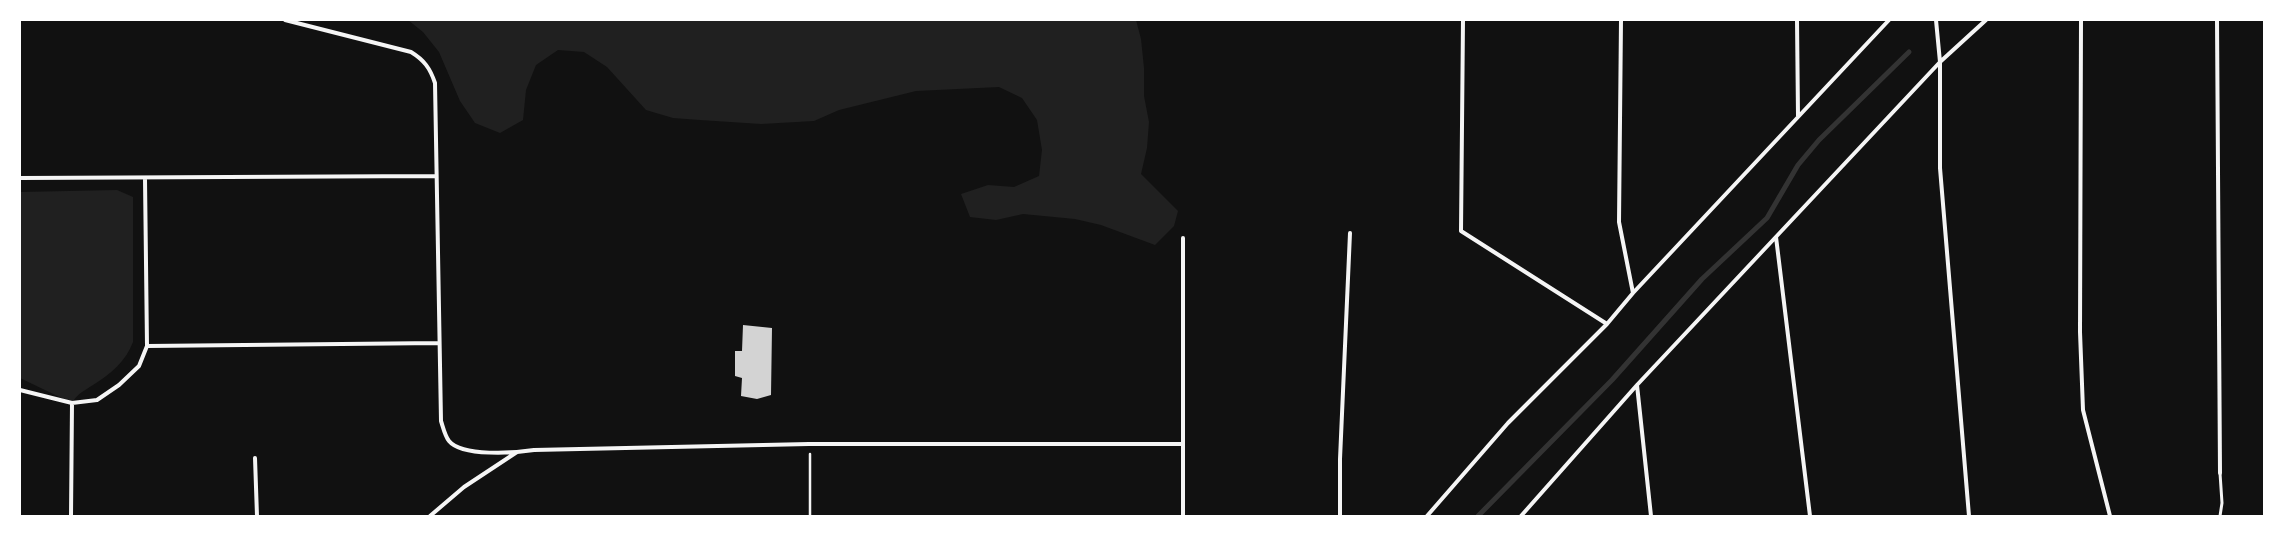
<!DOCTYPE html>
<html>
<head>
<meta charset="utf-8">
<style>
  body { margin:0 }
  #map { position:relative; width:2284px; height:536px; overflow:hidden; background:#111; font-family:Jost,sans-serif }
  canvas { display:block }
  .frame { position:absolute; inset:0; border:21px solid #fff; pointer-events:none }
</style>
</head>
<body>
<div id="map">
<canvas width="2284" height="536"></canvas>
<div class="frame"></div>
</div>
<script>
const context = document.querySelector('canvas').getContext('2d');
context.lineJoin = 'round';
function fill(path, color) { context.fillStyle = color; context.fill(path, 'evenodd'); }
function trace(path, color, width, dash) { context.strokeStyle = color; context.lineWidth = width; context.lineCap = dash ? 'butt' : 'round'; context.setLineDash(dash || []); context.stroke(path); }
const green = new Path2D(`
  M408 20H1136L1141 39 1144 68V96L1149 122 1147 148 1141 174 1178 211 1174 226 1155 245 1101 225 1075 219 1023 214 996 220 970 217 961 194 988 185 1014 187 1039 176 1042 150 1037 120 1022 98 999 87 916 91 839 110 814 121 761 124 700 120 673 118 646 110 607 67 584 52 558 50 536 65 526 90 523 120 500 133 475 123 460 101 439 52 423 32Z
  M117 190 133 197V342C126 361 111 374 93 385 84 391 78 393 72 403L20 378V192Z`);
const stream = new Path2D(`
  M1478 516 1612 380 1702 279 1767 218 1798 165 1819 140 1909 52`);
const building = new Path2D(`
  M743 325 772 328 771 395 757 399 741 396 742 378 735 376V351H742Z`);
const path = new Path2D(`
  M810 454V516`);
const service = new Path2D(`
  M2220 516 2222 503 2220 473`);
const minor = new Path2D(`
  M285 20 411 52C424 60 430 68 435 83L441 421C443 427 445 436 449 441 462 457 515 453 534 450L809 444H1183
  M1463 20 1461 231 1607 324
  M1621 20 1619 222 1633 293
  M1797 20 1798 116
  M1936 20 1940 62V168L1969 516
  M2081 20 2080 332 2083 410 2110 516
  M2217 20 2220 473
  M20 178 435 176
  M1776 237 1810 516
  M1183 238V516
  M147 346 439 343
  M1637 385 1651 516
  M20 390 72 403 97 400 119 385 139 366 147 346 145 179
  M255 458 257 516
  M71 516 72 403
  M430 516 464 487 517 452
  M1340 516V459L1350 233
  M1427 516 1508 423 1607 324 1633 293 1889 20
  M1521 516 1637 385 1940 62 1986 20`);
fill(green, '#202020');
trace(stream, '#333', 5);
fill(building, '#d3d3d3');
trace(path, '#f5f5f5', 2.5);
trace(service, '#f5f5f5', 3);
trace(minor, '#f5f5f5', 4);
</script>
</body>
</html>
